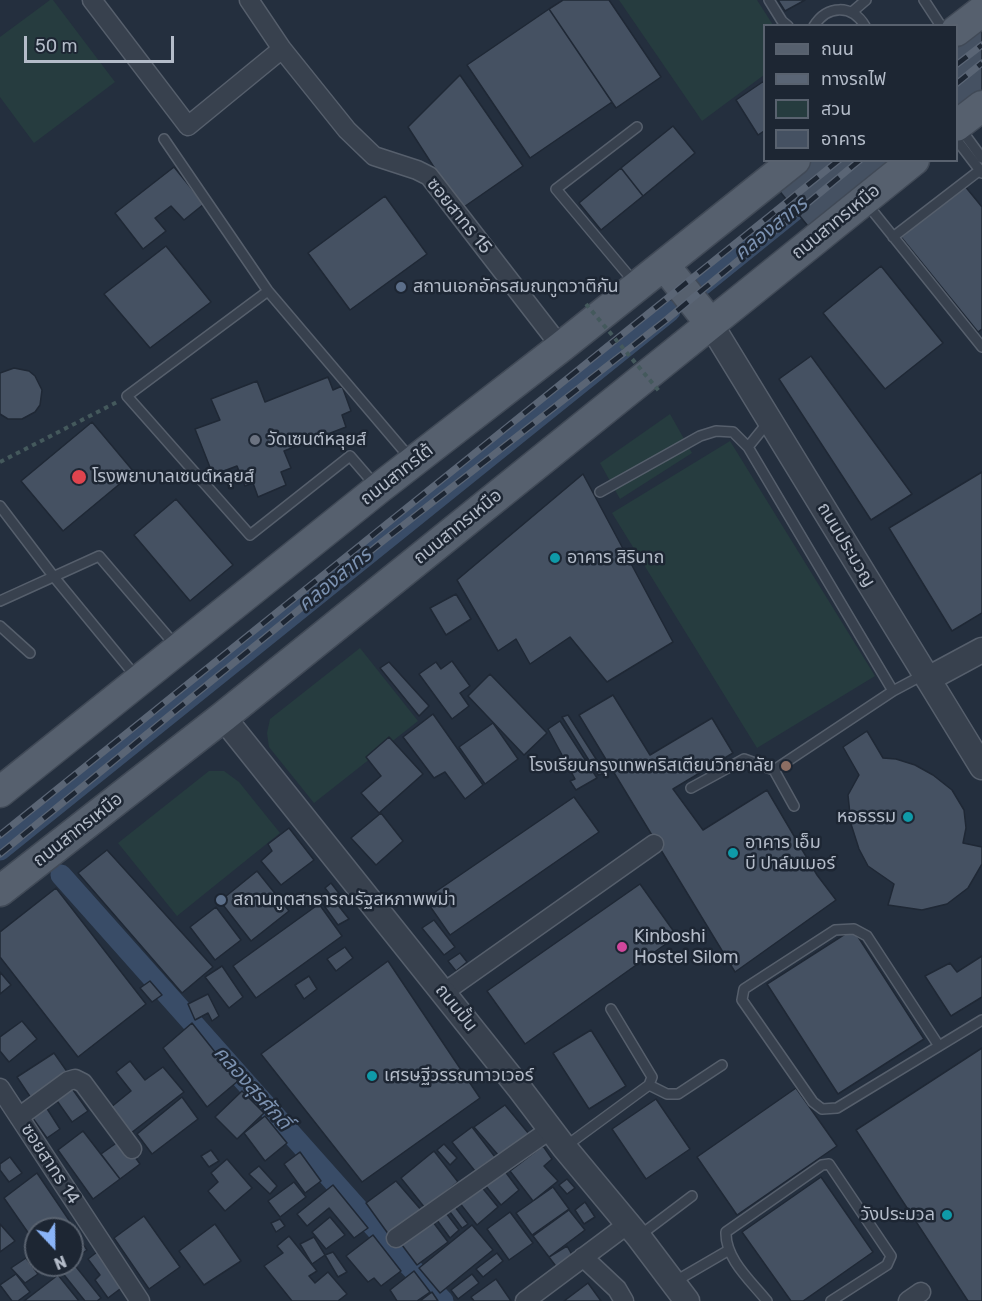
<!DOCTYPE html>
<html>
<head>
<meta charset="utf-8">
<style>
  body { margin:0 }
  #map { position:relative; width:982px; height:1301px; overflow:hidden; background:#242f3e; font-family:Rubik,"Noto Sans Thai",sans-serif }
  canvas { display:block }
  .legend { position:absolute; left:763px; top:24px; width:195px; height:138px; box-sizing:border-box; background:#1d2633; border:2px solid #59626f; margin:0; padding:8px 10px; list-style:none; font-size:18px; color:#b4bcc9 }
  .legend li { display:flex; align-items:center; gap:12px; height:30px }
  .legend b { width:30px; border:2px solid #59626f }
  .north { position:absolute; left:24px; top:1217px; width:60px; height:60px; box-sizing:border-box; background:#1d2633; border:2px solid #59626f; border-radius:50%; rotate:158deg; font-size:16px; font-weight:700; line-height:24px; text-align:center; color:#b4bcc9 }
  .north::after { content:''; display:block; margin:auto; width:21px; height:27px; background:#8ab4f8; clip-path:polygon(50% 0,100% 100%,50% 72%,0 100%) }
  .scale { position:absolute; left:24px; top:36px; width:150px; height:27px; box-sizing:border-box; border:3px solid #b4bcc9; border-top:0; padding-left:8px; font-size:18px; line-height:21px; white-space:nowrap; color:#b4bcc9; -webkit-text-stroke:4px #1d2633; paint-order:stroke }
</style>
</head>
<body>
<div id="map">
<canvas width="982" height="1301"></canvas>
<ul class="legend">
<li><b style="height:8px;background:#56606e"></b>ถนน</li>
<li><b style="height:8px;background:#5a6575"></b>ทางรถไฟ</li>
<li><b style="height:16px;background:#263c3f"></b>สวน</li>
<li><b style="height:16px;background:#455162"></b>อาคาร</li>
</ul>
<div class="north">N</div>
<div class="scale">50 m</div>
</div>
<script>
const context = document.querySelector('canvas').getContext('2d');
context.lineJoin = 'round';
function fill(path, color) { context.fillStyle = color; context.fill(path, 'evenodd'); }
function trace(path, color, width, dash) { context.strokeStyle = color; context.lineWidth = width; context.lineCap = dash ? 'butt' : 'round'; context.setLineDash(dash || []); context.stroke(path); }
function label(font, color, halo, rows, align = 'center') {
  context.font = font + ' Rubik,"Noto Sans Thai",sans-serif'; context.lineWidth = 5; context.setLineDash([]); context.textBaseline = 'middle'; context.strokeStyle = halo; context.fillStyle = color; for (const [text, x, y, turn = 0] of rows) {
    context.save(); context.translate(x, y); context.rotate((+turn || 0) * Math.PI / 180); context.textAlign = isNaN(turn) ? turn : align; if (halo) context.strokeText(text, 0, 0); context.fillText(text, 0, 0); context.restore();
  }
}
const green = new Path2D(`
  M50 0H53L115 82 34 143 0 97V37Z
  M619 0H757L773 25 764 26V75L702 121Z
  M670 414 692 453 620 499 600 463Z
  M730 441 875 676 757 748 612 513Z
  M360 648 418 721 314 803 269 747 267 733 270 719Z
  M209 771H224L239 782 280 833 177 916 118 843Z`);
const canal = new Path2D(`
  M686 298 816 193
  M0 850 670 311
  M61 875 399 1255 443 1301`);
const building = new Path2D(`
  M563 0H609L661 77 616 108 549 9Z
  M778 0H805L785 11Z
  M549 9 612 102 530 158 467 65Z
  M982 16V99L956 120V36Z
  M460 75 523 166 461 209 408 127Z
  M764 81V131L758 135 736 100Z
  M673 126 695 153 643 196 621 168Z
  M801 160H907L816 236 773 183Z
  M174 167 204 204 184 220 171 206 155 218 166 231 143 249 115 213Z
  M621 168 643 196 601 230 579 203Z
  M964 185 982 207V329L978 332 901 237Z
  M385 196 427 254 350 310 308 253Z
  M166 246 211 302 150 348 104 294Z
  M881 266 943 343 885 389 823 313Z
  M811 356 912 494 871 520 779 379Z
  M14 368 29 371 35 376 42 390 40 405 35 412 22 419H8L0 414V373Z
  M328 377 333 390 342 386 351 411 342 415 346 427 284 451 291 468 281 472 286 485 258 497 253 483 245 486 237 466 213 475 195 429 220 420 211 399 257 381 265 402Z
  M92 422 134 472 63 531 21 481Z
  M982 472V613L952 631 889 528Z
  M583 474 673 642 607 682 570 637 530 664 516 639 498 651 457 580Z
  M176 499 233 565 190 601 134 535Z
  M456 594 471 619 446 635 430 608Z
  M452 661 470 686 460 693 469 706 452 719 419 674 436 662 441 669Z
  M389 662 429 706 419 716 380 668Z
  M490 674 547 733 524 755 468 696Z
  M613 695 650 755 712 718 733 753 673 789 703 830 767 790 817 875 836 900 735 972 579 715Z
  M433 714 483 785 465 799 445 772 434 778 403 737Z
  M568 715 605 773 598 775 562 717Z
  M560 721 597 778 576 790 570 781 575 779 548 729Z
  M493 723 518 759 485 784 459 747Z
  M867 731 883 758 896 759 915 765 933 775 952 790 964 810 966 828 963 843 982 847V864L968 888 947 904 922 910 888 905 894 884 868 866 859 849 851 824 848 795 859 775 843 747Z
  M389 737 423 774 379 813 361 793 381 776 366 757Z
  M574 797 599 832 450 935 425 899Z
  M381 813 403 841 376 865 351 838Z
  M289 828 314 860 281 885 261 861 272 851 268 844Z
  M107 850 213 967 182 993 78 873Z
  M257 871 289 911 251 941 220 901Z
  M331 883 341 896 335 901 325 888Z
  M640 884 677 936 525 1044 487 991Z
  M56 888 146 1004 78 1057 0 957V932Z
  M329 894 349 919 338 925 320 900Z
  M319 904 342 936 256 998 233 966Z
  M216 907 241 940 215 960 190 927Z
  M434 920 455 947 444 955 422 928Z
  M853 929 924 1039 838 1094 767 984Z
  M345 947 353 958 336 971 327 959Z
  M460 953 467 962 456 971 448 961Z
  M982 956V997L951 1016 925 976 950 963 957 972Z
  M388 961 480 1098 362 1182 261 1054Z
  M222 966 243 997 229 1008 205 977Z
  M0 972 11 985 0 994Z
  M309 976 317 989 304 999 295 985Z
  M150 981 162 995 152 1002 140 988Z
  M208 994 219 1016 212 1021 208 1013 195 1020 188 1004Z
  M22 1021 37 1039 9 1062 0 1051V1037Z
  M192 1023 238 1081 207 1107 163 1048Z
  M591 1030 626 1086 589 1109 553 1053Z
  M982 1048V1301H968L856 1130Z
  M54 1053 68 1073 31 1098 17 1077Z
  M130 1061 145 1080 163 1067 184 1092 131 1133 110 1108 131 1091 116 1072Z
  M71 1087 88 1111 72 1122 55 1098Z
  M796 1088 837 1146 737 1215 697 1157Z
  M242 1091 264 1113 237 1139 215 1117Z
  M182 1097 198 1119 152 1154 137 1134Z
  M656 1099 690 1149 646 1179 612 1129Z
  M505 1105 529 1134 499 1156 474 1127Z
  M46 1107 60 1129 47 1138 32 1117Z
  M265 1116 287 1143 265 1161 244 1133Z
  M472 1127 495 1157 475 1171 452 1142Z
  M83 1131 120 1179 93 1199 58 1150Z
  M122 1139 140 1164 120 1179 101 1154Z
  M444 1144 457 1158 450 1165 437 1150Z
  M543 1146 552 1159 544 1166 558 1181 533 1201 510 1171Z
  M211 1150 219 1161 209 1167 201 1156Z
  M434 1151 458 1182 425 1208 401 1178Z
  M300 1152 321 1181 305 1193 284 1164Z
  M10 1157 22 1173 9 1182 0 1170V1164Z
  M227 1159 252 1188 225 1211 208 1191 218 1182 211 1173Z
  M259 1166 277 1186 270 1194 249 1174Z
  M504 1170 519 1190 501 1205 485 1185Z
  M37 1173 73 1226 69 1229H36V1244L4 1198Z
  M821 1177 873 1252 803 1301H791L742 1232Z
  M567 1179 575 1188 567 1194 559 1185Z
  M396 1181 422 1211 389 1235 366 1203Z
  M294 1182 306 1197 280 1217 268 1201Z
  M333 1185 368 1228 354 1238 329 1208 307 1226 297 1214Z
  M480 1185 498 1207 477 1225 459 1202Z
  M553 1187 569 1209 532 1235 516 1213Z
  M585 1202 595 1217 584 1224 575 1210Z
  M455 1207 468 1224 462 1228 450 1212Z
  M443 1209 459 1230 450 1238 434 1216Z
  M569 1210 585 1230 549 1257 533 1236Z
  M510 1212 533 1243 509 1260 487 1229Z
  M144 1216 180 1267 149 1289 114 1238Z
  M330 1217 345 1235 326 1249 312 1232Z
  M430 1218 448 1242 417 1265 399 1241Z
  M280 1219 285 1226 276 1232 271 1223Z
  M0 1224 15 1241 0 1252Z
  M215 1224 241 1261 204 1285 179 1251Z
  M472 1225 493 1250 440 1293 419 1268Z
  M77 1235 87 1250 72 1261V1239Z
  M373 1235 401 1271 381 1286 374 1278 368 1282 346 1256Z
  M289 1236 317 1271 309 1276 315 1283 328 1272 347 1294 338 1301H292L264 1266 283 1253 277 1246Z
  M314 1237 325 1255 312 1264 300 1244Z
  M567 1246 575 1260 558 1269 549 1257Z
  M97 1252 124 1286 108 1298 95 1280 100 1275 88 1259Z
  M333 1252 347 1272 338 1277 325 1255Z
  M497 1253 503 1261 483 1277 476 1269Z
  M26 1258 38 1274 25 1283 11 1268Z
  M36 1258V1265H43L45 1267 38 1272 30 1262Z
  M73 1263 101 1298 97 1301H85L61 1271 72 1265Z
  M414 1271 430 1292 417 1301H397L390 1290Z
  M16 1274 30 1292 18 1301H12L0 1285Z
  M472 1274 479 1283 458 1299 451 1290Z
  M58 1275 79 1301H24Z
  M496 1279 511 1301H474L471 1297Z
  M588 1283 601 1301H564Z
  M432 1292 438 1301H420Z`);
const path = new Path2D(`
  M0 462 117 402`);
const service = new Path2D(`
  M769 0 782 21 788 26
  M924 0 941 26
  M852 12 866 0
  M814 26C827 5 852 4 865 26
  M960 128 982 158
  M164 139 268 291 410 458
  M956 139 982 173
  M867 204 982 347
  M893 237 980 170
  M634 282 556 189 637 127
  M268 291 127 396 250 535 350 456 375 485
  M748 447 769 421
  M600 492 700 436 716 431 733 432 748 447 893 691
  M0 506 54 577 137 678
  M0 601 99 556 175 645
  M0 626 30 653
  M774 770 794 806
  M691 788 744 759 774 770 893 691 923 675
  M939 1046 867 936 854 929 835 930 744 989 742 1000 813 1102 822 1109 837 1108 982 1020
  M649 1085 667 1094H678L722 1065
  M566 1146 649 1085 652 1077 611 1009
  M639 1236 692 1196
  M674 1282 729 1250
  M767 1301C752 1282 725 1259 726 1232L822 1165 829 1164 891 1256 887 1265 831 1301`);
const minor = new Path2D(`
  M92 0 188 126 282 49
  M249 0 282 49 347 130 374 156 417 170 429 176 561 347
  M443 993 654 844
  M0 1088 140 1301
  M19 1117 68 1081 75 1079 83 1083 132 1149
  M396 1238 551 1129
  M583 1257 617 1289 624 1301
  M525 1301 628 1224
  M908 1301 921 1292`);
const tertiary = new Path2D(`
  M710 323 982 767
  M928 679 982 650
  M223 717 520 1089 564 1147 638 1236 687 1301`);
const primary = new Path2D(`
  M956 31 982 11
  M956 126 982 106
  M664 265 710 323
  M0 792 378 489 561 347 795 160
  M0 891 223 717 914 160`);
const rail = new Path2D(`
  M956 65 982 45
  M956 84 982 63
  M0 835 839 160
  M0 854 383 541 666 320 860 160`);
const pathBridge = new Path2D(`
  M586 304 659 391`);
const markers = [
  [401,287,6,"#5c6f8a"],
  [255,440,6,"#6b7280"],
  [79,477,8,"#e0444e"],
  [555,558,6,"#0f9aa8"],
  [786,766,6,"#8d6e63"],
  [908,817,6,"#0f9aa8"],
  [733,853,6,"#0f9aa8"],
  [221,900,6,"#5c6f8a"],
  [622,947,6,"#d1479c"],
  [372,1076,6,"#0f9aa8"],
  [947,1215,6,"#0f9aa8"]
];
const streetNames = [
  ["ซอยสาทร 15",459,216,51],
  ["ถนนสาทรเหนือ",836,222,-39],
  ["ถนนสาทรใต้",397,475,-38],
  ["ถนนสาทรเหนือ",458,527,-39],
  ["ถนนประมวญ",846,545,59],
  ["ถนนสาทรเหนือ",78,830,-38],
  ["ถนนปั้น",456,1008,51],
  ["ซอยสาทร 14",50,1164,57]
];
const poiNames = [
  ["สถานเอกอัครสมณทูตวาติกัน",413,287],
  ["วัดเซนต์หลุยส์",267,440],
  ["โรงพยาบาลเซนต์หลุยส์",92,477],
  ["อาคาร สิรินาถ",567,558],
  ["โรงเรียนกรุงเทพคริสเตียนวิทยาลัย",774,766,"right"],
  ["หอธรรม",896,817,"right"],
  ["อาคาร เอ็ม",745,843],
  ["บี ปาล์มเมอร์",745,864],
  ["สถานทูตสาธารณรัฐสหภาพพม่า",233,900],
  ["Kinboshi",634,937],
  ["Hostel Silom",634,958],
  ["เศรษฐีวรรณทาวเวอร์",384,1076],
  ["วังประมวล",935,1215,"right"]
];
const waterNames = [
  ["คลองสาทร",771,229,-39],
  ["คลองสาทร",335,580,-39],
  ["คลองสุรศักดิ์",252,1088,48]
];
fill(green, '#263c3f');
trace(canal, '#394c67', 21);
fill(building, '#455162');
trace(building, '#1f2835', 1.5);
trace(service, '#565f6c', 12);
trace(minor, '#565f6c', 21);
trace(tertiary, '#565f6c', 27);
trace(primary, '#414a57', 33);
trace(path, '#44595c', 4, [4.5, 4.5]);
trace(service, '#38414e', 9);
trace(minor, '#38414e', 18);
trace(tertiary, '#38414e', 24);
trace(primary, '#56606e', 30);
trace(rail, '#5a6575', 7);
trace(rail, '#1d2633', 4.5, [14]);
trace(pathBridge, '#44595c', 4, [4.5, 4.5]);
for (const [x, y, r, color] of markers) { const dot = new Path2D(); dot.arc(x, y, r, 0, 2 * Math.PI); context.fillStyle = color; context.fill(dot); trace(dot, '#1d2633', 2); }
label('18px', '#b4bcc9', '#1d2633', streetNames);
label('18px', '#b4bcc9', '#1d2633', poiNames, 'left');
label('italic 20px', '#7c92b1', '#1d2633', waterNames);
</script>
</body>
</html>
